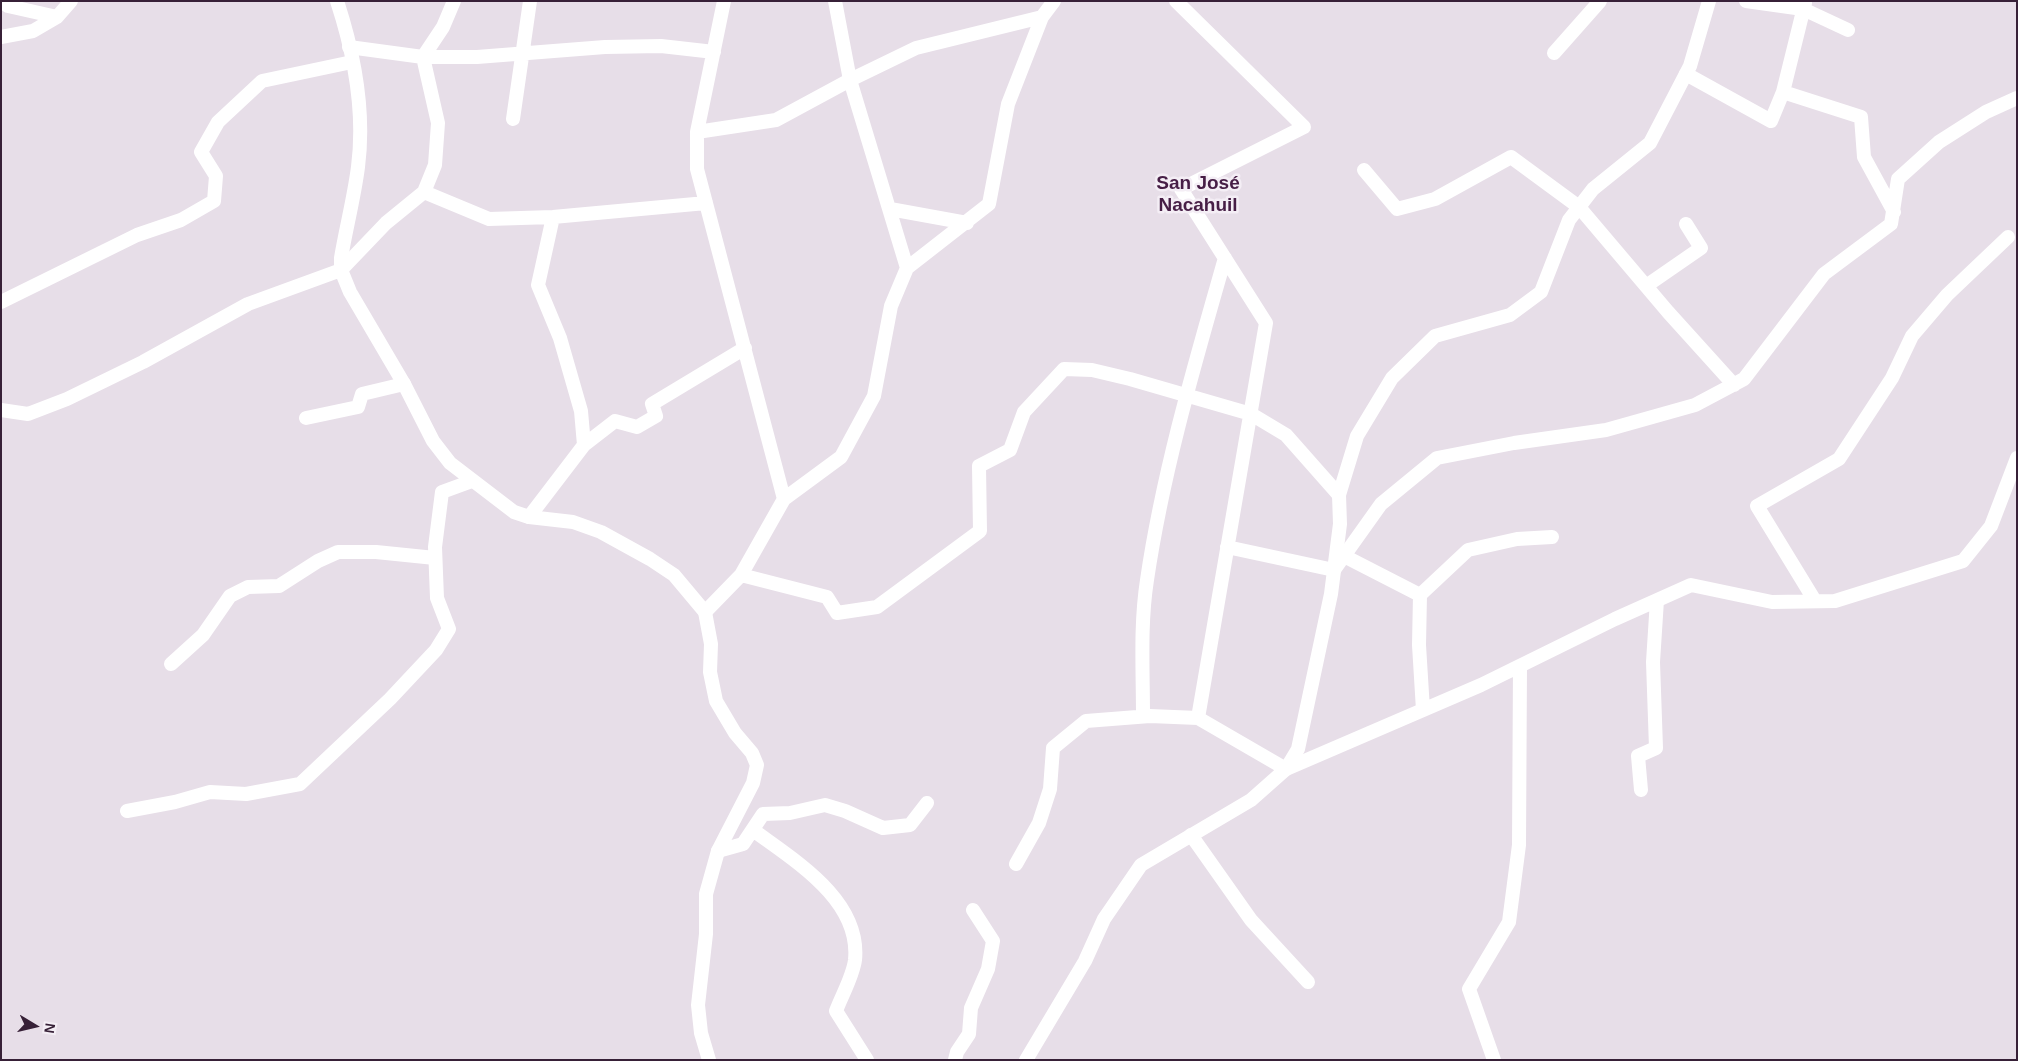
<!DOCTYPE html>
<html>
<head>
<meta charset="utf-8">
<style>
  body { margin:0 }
  #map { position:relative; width:2018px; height:1061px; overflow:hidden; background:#e7dee8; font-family:Arial,sans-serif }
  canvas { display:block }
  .frame { position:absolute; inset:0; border:2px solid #372037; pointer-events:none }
  .north { position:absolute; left:10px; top:1001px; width:50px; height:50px; -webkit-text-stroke:4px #f4eef5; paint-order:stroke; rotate:99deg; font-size:14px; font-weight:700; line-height:20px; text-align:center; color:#372037 }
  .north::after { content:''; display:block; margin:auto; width:18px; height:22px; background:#372037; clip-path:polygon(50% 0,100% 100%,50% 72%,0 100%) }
</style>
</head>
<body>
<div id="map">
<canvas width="2018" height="1061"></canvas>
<div class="frame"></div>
<div class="north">N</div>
</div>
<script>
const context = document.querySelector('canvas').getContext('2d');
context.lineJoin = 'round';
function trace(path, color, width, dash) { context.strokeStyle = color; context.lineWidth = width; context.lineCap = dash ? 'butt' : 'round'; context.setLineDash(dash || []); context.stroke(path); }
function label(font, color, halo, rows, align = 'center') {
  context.font = font + ' Arial,sans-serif'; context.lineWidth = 5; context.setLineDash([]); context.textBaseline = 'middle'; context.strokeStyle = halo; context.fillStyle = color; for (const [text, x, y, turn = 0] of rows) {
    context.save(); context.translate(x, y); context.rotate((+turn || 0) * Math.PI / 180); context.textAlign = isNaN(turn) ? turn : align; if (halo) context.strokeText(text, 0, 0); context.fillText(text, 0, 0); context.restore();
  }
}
const minor = new Path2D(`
  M1 1 8 6 57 17
  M835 1 850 80 907 268
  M1176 1 1304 127 1181 189 1266 323 1198 718 1286 769 1481 685 1615 619 1691 585 1772 602 1835 601 1963 561 1991 526 2017 458
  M1746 1 1803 9 1848 30
  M1 37 33 31 57 17 71 1
  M349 47 423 57H477L605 47 661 46 714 52
  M1554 53 1600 1
  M1686 74 1771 121 1783 92 1861 117 1864 157 1894 212
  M1783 92 1805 3
  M513 119 530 1
  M697 132 776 120 850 80 916 48 1042 17
  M1364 170 1397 209 1435 199 1511 157 1579 207 1668 312 1734 385
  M424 192 489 219 553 217 706 203
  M890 209 967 223
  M1646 286 1701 248 1686 224
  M1 302 137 235 181 220 214 201 216 176 201 152 218 122 262 81 352 62
  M1 410 28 414 67 399 143 362 248 304 341 270 386 223 424 192 435 165 438 123 423 57 443 27 454 1
  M306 418 358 407 362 394 404 384
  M584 445 615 421 637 427 656 416 652 404 745 348
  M784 499 841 457 874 396 891 306 907 268 989 204 1008 104 1042 17 1054 1
  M529 517 584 445 581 411 560 338 538 285 553 217
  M1227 547 1334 570 1381 504 1437 458 1514 443 1606 430 1695 405 1744 379 1824 274 1891 224 1898 179 1939 142 1986 112 2017 98
  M1344 556 1420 595
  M741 575 827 597 837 613 877 607 980 531 979 466 1010 450 1024 412 1064 369 1092 370 1130 379 1251 414 1286 435 1339 495
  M1815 601 1757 506 1839 459 1892 378 1912 336 1947 295 2008 237
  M705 612 741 575 784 499 697 169V132L724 1
  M171 664 203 635 230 596 248 587 279 586 318 561 338 552H376L435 558
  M1423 710 1419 645 1420 595 1468 550 1517 539 1552 537
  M1143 716C1143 670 1140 625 1147 580 1163 471 1195 363 1225 258
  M1641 790 1638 756 1656 748 1653 662 1657 600
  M127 811 175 802 210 792 246 794 300 784 390 699 436 650 449 629 437 598 435 547 442 492 472 481
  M753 830C795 861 861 900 855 960 853 976 842 995 836 1011L867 1060
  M1191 835 1251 920 1308 982
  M718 851 743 844 763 814 790 813 825 805 845 811 883 828 910 825 927 803
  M1016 864 1039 823 1050 789 1053 748 1086 721 1150 716 1198 718
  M955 1060 957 1052 969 1034 971 1008 988 969 993 941 973 910
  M1494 1060 1469 989 1509 922 1519 845 1520 666`);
const tertiary = new Path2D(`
  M337 1C354 53 365 113 358 167 354 198 346 228 341 258V270L350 292 404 384 433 441 450 463 514 512 529 517 573 522 601 532 650 559 674 575 705 612 711 644 710 672 716 701 735 733 752 753 757 765 753 783 718 851 706 894V934L698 1005 701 1033 709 1060
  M1026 1060 1085 961 1104 919 1141 865 1251 800 1286 769 1298 749 1331 594 1340 524 1339 495 1357 436 1392 378 1435 336 1510 315 1541 292 1569 220 1593 189 1650 143 1690 66 1709 1`);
const districtNames = [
  ["San José",1198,184],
  ["Nacahuil",1198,206]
];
trace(minor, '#fff', 14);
trace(tertiary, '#fff', 14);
label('bold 19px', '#471e46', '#f4eef5', districtNames);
</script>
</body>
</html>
